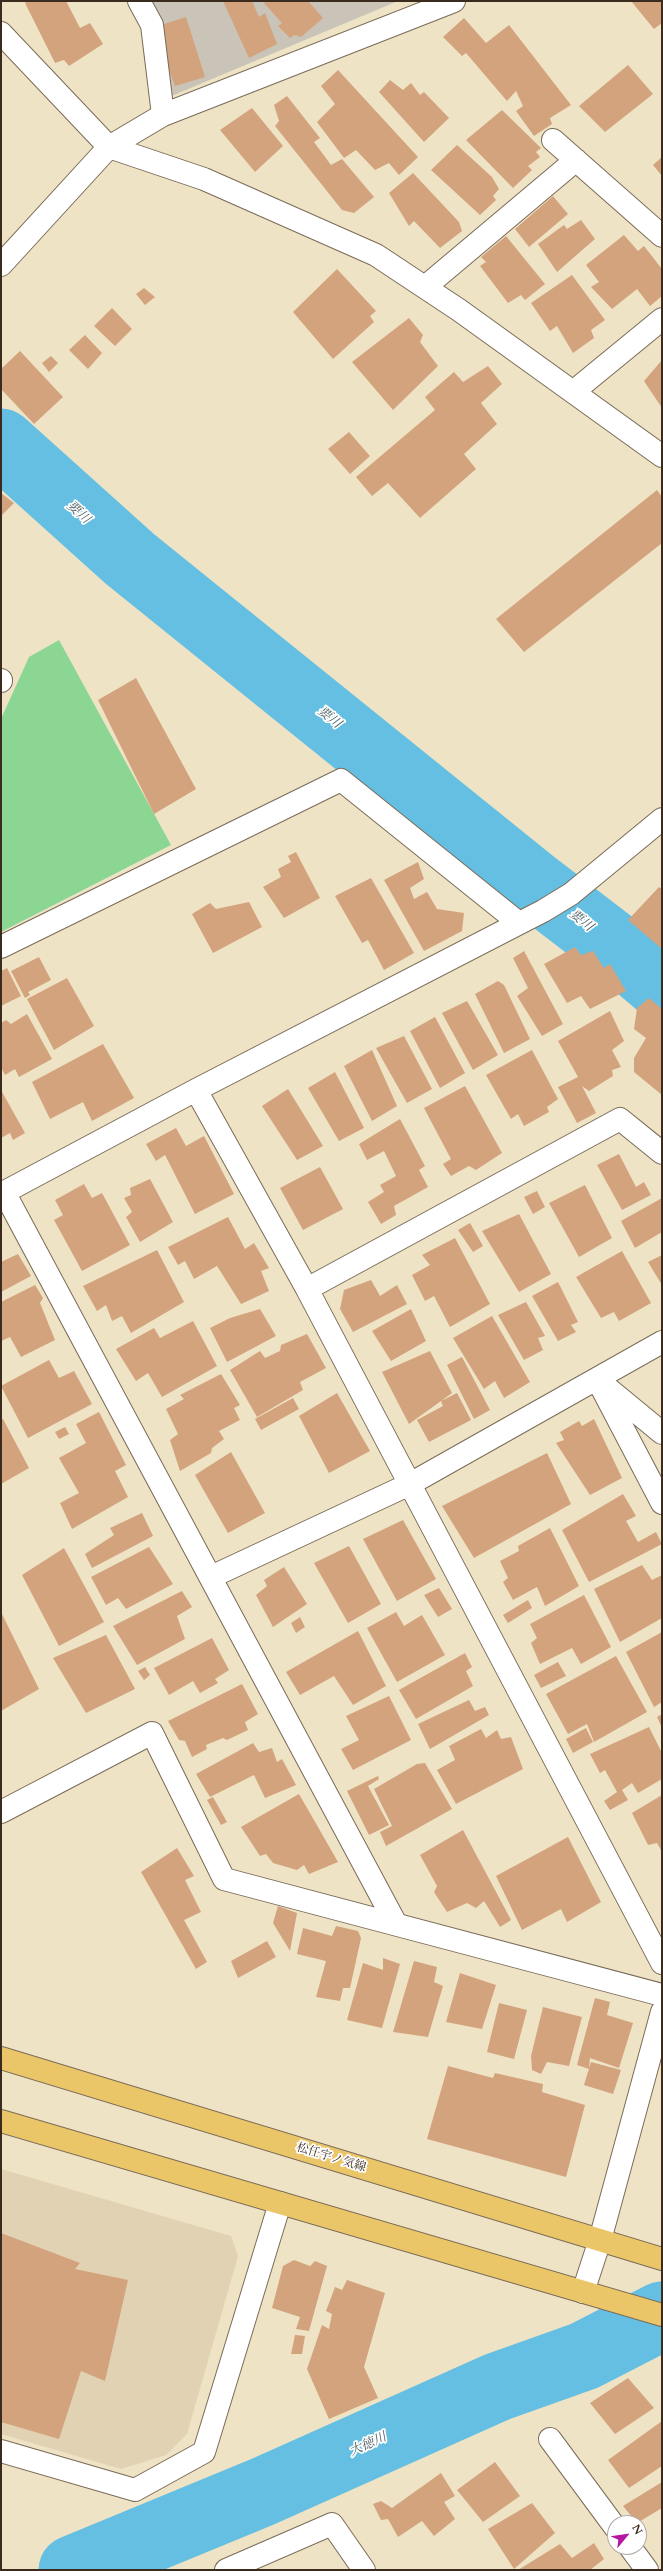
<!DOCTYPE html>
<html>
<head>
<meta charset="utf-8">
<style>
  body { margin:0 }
  #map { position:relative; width:663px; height:2571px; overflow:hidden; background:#efe3c5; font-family:Cardo,serif }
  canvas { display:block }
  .frame { position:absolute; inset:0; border:2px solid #3b2a1e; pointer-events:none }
  .north { position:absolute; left:607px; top:2515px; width:40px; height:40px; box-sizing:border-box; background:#fff; border:1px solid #b1aaa5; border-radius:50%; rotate:61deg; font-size:11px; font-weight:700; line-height:16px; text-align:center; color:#3b2a1e }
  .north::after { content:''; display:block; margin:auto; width:14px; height:18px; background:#b5179e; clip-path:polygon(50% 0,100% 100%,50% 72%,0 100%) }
</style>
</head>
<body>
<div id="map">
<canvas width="663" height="2571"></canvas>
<div class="frame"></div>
<div class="north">N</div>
</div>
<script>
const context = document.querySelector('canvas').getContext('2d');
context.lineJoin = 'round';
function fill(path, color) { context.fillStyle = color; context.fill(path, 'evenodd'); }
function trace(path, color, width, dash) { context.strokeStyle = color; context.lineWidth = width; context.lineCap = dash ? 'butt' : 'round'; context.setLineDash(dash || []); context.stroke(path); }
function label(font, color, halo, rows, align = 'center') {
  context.font = font + ' Cardo,"Noto Serif JP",serif'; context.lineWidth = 3.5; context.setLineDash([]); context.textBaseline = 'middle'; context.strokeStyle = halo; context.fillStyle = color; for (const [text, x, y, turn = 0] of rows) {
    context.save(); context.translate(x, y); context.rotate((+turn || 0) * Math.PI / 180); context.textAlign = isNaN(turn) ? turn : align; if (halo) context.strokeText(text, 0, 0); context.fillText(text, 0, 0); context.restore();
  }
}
const built = new Path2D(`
  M1 2169 231 2236 238 2256 187 2434 166 2455 121 2469 1 2434Z`);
const industrial = new Path2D(`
  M148 1H398L169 97Z`);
const green = new Path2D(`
  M59 640 171 845 1 932V719L29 657Z`);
const river = new Path2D(`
  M1 443 130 559 533 884 628 957 662 986
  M73 2570 262 2492 497 2387 584 2356 662 2316`);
const building = new Path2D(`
  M28 1H66L80 28 90 23 103 44 69 66 64 60 55 63 25 3Z
  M223 1H252L259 17 265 13 277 44 249 58Z
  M266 1H308L323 18 301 37 294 35 290 38 278 26 282 23 264 3Z
  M631 1H662V23L654 29Z
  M186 17 205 77 175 86 164 56 161 25Z
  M464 18 486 43 509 25 571 105 550 118 552 124 534 136 516 111 523 106 516 91 507 101 466 53 462 56 443 37Z
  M628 65 653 94 605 132 579 106Z
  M338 70 418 157 399 175 389 163 375 170 356 150 344 158 317 122 335 104 321 86Z
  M390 80 403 90 411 83 420 95 424 92 449 118 424 142 379 92Z
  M287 96 320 138 314 142 331 165 342 159 374 197 354 213 342 210 275 126 279 121 274 105Z
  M252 108 283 146 255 172 220 130Z
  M502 110 541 148 536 152 540 157 528 166 532 170 513 188 466 140Z
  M457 145 492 177 499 189 493 196 496 200 480 215 431 170Z
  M662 157V176L653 165Z
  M413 173 459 222 462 231 440 248 414 221 409 226 389 193Z
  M553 196 568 214 529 247 515 229Z
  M581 220 595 239 557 272 538 244 564 225 567 229Z
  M624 235 638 251 644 246 662 269V296L650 306 637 289 612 309 591 287 599 282 586 265Z
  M506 236 545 284 525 300 521 295 508 303 480 266 486 262 481 257Z
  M337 269 376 311 370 316 374 322 333 359 293 312Z
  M572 275 605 320 591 330 594 338 573 353 557 326 550 331 531 303Z
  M144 288 155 297 145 305 136 294Z
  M112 308 132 329 115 346 94 326Z
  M409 318 423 335 420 342 438 366 393 410 352 362Z
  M85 335 102 353 88 369 69 350Z
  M20 351 63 397 34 424 1 389V369Z
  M51 356 58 363 49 372 42 363Z
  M662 360V408L644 381Z
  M488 366 502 384 481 403 497 424 464 454 476 469 420 518 388 483 372 496 356 477 435 410 425 397 454 372 463 382Z
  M349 432 370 456 350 474 328 449Z
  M657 490 662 497V543L524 652 496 619Z
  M1 493 14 503 1 516Z
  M136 678 196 789 154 814 98 700Z
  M296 852 320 898 284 918 263 887 281 877 278 869 291 862 288 856Z
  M418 862 424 879 410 888 414 899 427 892 437 909 464 913 462 931 424 951 384 880Z
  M371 878 414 953 384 970 368 940 362 943 335 896Z
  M659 887 662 889V949L628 920Z
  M249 902 262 927 213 953 192 914 210 903 216 909Z
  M575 947 581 955 593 951 604 968 610 964 626 991 590 1009 581 996 567 1003 544 964Z
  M524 951 563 1024 542 1036 517 996 528 988 513 958Z
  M39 957 51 980 28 992 30 995 25 998 11 971Z
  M7 968 21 996 1 1006V971Z
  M67 978 94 1026 54 1050 27 999Z
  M498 981 504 985 530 1039 504 1053 475 994Z
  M649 998 662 1009V1095L634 1072V1058L646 1038 634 1029 637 1008Z
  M467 1001 498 1055 473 1070 442 1013Z
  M610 1011 624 1041 612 1050 621 1067 612 1070 613 1076 589 1091 582 1086 596 1113 577 1123 558 1087 578 1077 558 1041Z
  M27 1014 52 1059 19 1077 15 1069 5 1075 1 1067V1023L6 1020 11 1024Z
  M435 1017 465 1073 440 1088 410 1031Z
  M404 1036 432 1089 407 1103 376 1048Z
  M103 1044 134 1098 92 1121 83 1102 50 1119 32 1082Z
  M372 1050 397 1106 372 1121 344 1066Z
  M532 1050 558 1099 547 1107 549 1112 524 1126 518 1114 511 1119 486 1075Z
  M335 1072 364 1128 339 1141 308 1088Z
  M465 1086 502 1153 476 1170 469 1166 451 1176 443 1164 451 1159 424 1108Z
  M288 1089 323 1146 297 1160 262 1106Z
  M1 1090 25 1133 13 1140 10 1133 1 1138Z
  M400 1119 425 1166 419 1170 428 1187 394 1206 396 1215 381 1224 368 1202 384 1192 380 1185 396 1176 384 1151 367 1160 359 1144Z
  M176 1128 186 1146 204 1136 234 1194 195 1214 165 1155 156 1161 146 1144Z
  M619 1154 636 1187 644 1182 651 1195 622 1210 597 1165Z
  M320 1167 343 1209 303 1230 280 1188Z
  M150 1179 173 1222 140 1242 126 1217 132 1212 124 1198 131 1195 130 1188Z
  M84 1184 92 1198 102 1193 130 1245 82 1271 54 1220 63 1215 55 1200Z
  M585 1185 612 1238 579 1257 549 1203Z
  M537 1191 545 1207 533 1214 524 1197Z
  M662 1198V1232L635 1248 621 1221Z
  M519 1214 551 1274 519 1292 482 1231Z
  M228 1217 245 1249 254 1243 269 1268 261 1271 269 1291 241 1304 217 1266 194 1279 185 1261 178 1265 168 1247Z
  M470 1223 483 1246 473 1252 458 1230Z
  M455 1238 490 1304 450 1327 434 1296 425 1301 412 1275 430 1265 422 1255Z
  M157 1250 184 1302 131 1333 122 1316 112 1321 106 1305 97 1311 83 1286Z
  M622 1251 651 1303 619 1321 614 1312 601 1318 576 1277Z
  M18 1254 31 1276 1 1292V1262Z
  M662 1255V1285L648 1262Z
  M371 1280 380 1296 397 1285 407 1304 353 1332 340 1309 344 1290Z
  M558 1282 578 1322 571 1325 576 1332 558 1341 532 1296Z
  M35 1285 43 1298 40 1303 55 1340 21 1357 10 1337 1 1341V1302Z
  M526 1302 545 1336 538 1338 543 1350 524 1360 498 1315Z
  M260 1309 276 1336 227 1362 210 1328 230 1318Z
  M411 1309 426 1341 391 1361 372 1331Z
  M492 1316 530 1382 504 1398 495 1381 484 1389 453 1338Z
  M193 1321 217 1366 162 1397 148 1373 136 1381 116 1349 154 1328 160 1338Z
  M307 1334 326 1368 300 1382 303 1390 257 1417 230 1370 260 1351 265 1358 280 1351 281 1345Z
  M430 1351 452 1393 441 1401 457 1393 471 1420 429 1442 417 1420 443 1406 441 1401 409 1424 382 1372Z
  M462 1357 490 1410 474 1419 447 1365Z
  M49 1360 59 1378 74 1371 92 1404 28 1438 1 1386Z
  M221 1374 240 1405 234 1408 240 1420 219 1431 224 1439 212 1448 211 1453 180 1471 170 1440 178 1434 166 1409 184 1399 180 1395Z
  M337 1393 370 1451 329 1473 299 1416Z
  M293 1398 299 1409 261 1430 255 1419Z
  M99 1412 126 1465 115 1471 128 1497 72 1529 60 1503 79 1493 59 1458 86 1443 76 1424Z
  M3 1419 29 1468 1 1484V1420Z
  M594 1419 622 1478 590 1495 556 1443 564 1440 560 1432 579 1421 582 1426Z
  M65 1427 69 1434 59 1439 55 1432Z
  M231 1452 265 1513 228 1533 195 1475Z
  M547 1453 571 1504 474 1558 442 1506Z
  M623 1494 636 1516 626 1521 638 1542 656 1532 662 1544 589 1582 562 1530Z
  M142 1513 153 1536 92 1568 85 1554 114 1535 110 1528Z
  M403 1520 436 1579 397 1601 363 1539Z
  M550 1528 579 1586 545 1606 537 1587 513 1600 503 1582 508 1578 500 1561 519 1551 518 1546Z
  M349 1546 381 1604 348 1623 314 1563Z
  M149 1547 173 1584 126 1609 118 1598 106 1605 91 1577Z
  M64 1548 104 1622 59 1646 22 1575Z
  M642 1565 652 1580 662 1575V1618L620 1642 594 1589Z
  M284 1567 307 1604 273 1627 256 1595 267 1586 264 1580Z
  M439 1588 452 1609 438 1617 424 1595Z
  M182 1591 192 1607 177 1616 185 1639 137 1665 113 1626Z
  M584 1595 611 1647 581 1664 572 1648 540 1664 531 1643 537 1638 530 1624Z
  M528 1600 532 1608 508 1623 503 1615Z
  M1 1612 39 1689 1 1711Z
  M396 1612 404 1626 422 1615 445 1655 397 1682 367 1628Z
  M300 1617 305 1627 296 1633 291 1623Z
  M358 1631 386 1686 353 1705 334 1676 300 1695 286 1672Z
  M662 1632V1702L654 1707 626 1652Z
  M106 1635 135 1689 86 1713 53 1658Z
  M212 1638 229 1670 215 1679 218 1683 200 1693 193 1681 169 1695 154 1668Z
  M465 1653 472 1667 466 1671 473 1686 416 1719 399 1690Z
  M616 1656 647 1712 594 1742 587 1724 568 1734 546 1694Z
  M558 1662 566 1676 541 1688 534 1675Z
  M145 1667 150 1675 144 1680 138 1671Z
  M242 1684 258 1714 245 1722 248 1730 227 1740 223 1738 206 1745 207 1749 192 1757 185 1741 179 1740 168 1721Z
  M389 1696 411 1740 353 1770 341 1749 359 1740 346 1716Z
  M469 1700 475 1711 485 1707 489 1715 430 1749 418 1724Z
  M662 1714V1728L657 1717Z
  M649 1727 662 1753V1779L638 1793 632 1783 622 1790 628 1800 610 1810 604 1801 617 1792 605 1770 600 1773 590 1754Z
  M586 1728 593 1742 573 1753 566 1739Z
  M481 1729 486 1738 497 1730 501 1739 511 1737 523 1769 456 1804 437 1770 455 1760 449 1746Z
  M253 1743 259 1752 272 1748 277 1762 282 1759 296 1785 265 1798 254 1775 210 1797 196 1774Z
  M425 1763 452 1809 386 1846 380 1832 392 1826 374 1789 417 1764Z
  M378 1776 379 1779 368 1786 389 1825 369 1835 347 1791Z
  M299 1794 338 1862 309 1874 304 1865 297 1870 273 1863 266 1854 260 1856 241 1827Z
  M662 1795V1852L657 1843 648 1845 632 1813Z
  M213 1797 227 1822 221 1825 207 1800Z
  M463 1830 511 1920 500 1927 484 1901 476 1908 467 1903 447 1912 434 1892 437 1886 420 1855Z
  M568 1837 601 1902 567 1922 561 1909 522 1930 496 1876Z
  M177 1848 194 1876 185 1880 201 1912 184 1920 207 1962 196 1969 141 1872Z
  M278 1906 297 1913 290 1951 273 1923Z
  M336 1926 358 1931 361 1938 350 1988H343L340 2001 316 1997 326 1961 297 1954 303 1928 332 1936Z
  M267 1941 276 1957 238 1978 231 1961Z
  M383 1958 400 1964 382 2028 347 2020 363 1963 383 1970Z
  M414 1961 437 1967 434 1982 443 1986 428 2037 393 2032Z
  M460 1973 496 1985 482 2029 446 2022Z
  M595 1998 610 2002 607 2015 633 2023 619 2068 590 2058 589 2069 577 2065Z
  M499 2003 527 2010 514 2059 487 2052Z
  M543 2007 582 2017 569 2066 547 2062 541 2074 532 2070 531 2056Z
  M591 2062 621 2070 613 2094 584 2085Z
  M448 2066 493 2078 495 2073 543 2084 542 2092 585 2105 566 2177 427 2139Z
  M1 2233 80 2263 75 2269 128 2280 105 2381 81 2371 59 2439 1 2422Z
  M294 2260 310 2266 315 2261 327 2266 309 2331 296 2329 300 2317 272 2308 283 2266Z
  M347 2280 385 2293 364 2367 378 2398 329 2419 307 2369 322 2325 329 2329 332 2314 326 2311 335 2287 342 2290Z
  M295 2335 305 2336 302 2354H291Z
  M628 2378 654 2408 615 2434 590 2403Z
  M662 2421V2466L629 2488 608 2460Z
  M495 2462 520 2496 483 2522 457 2490Z
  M441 2473 455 2496 444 2502 455 2519 434 2536 422 2521 398 2537 388 2519 381 2520 373 2504 381 2501 392 2508Z
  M662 2482V2508L637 2523 623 2506Z
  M532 2503 555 2533 514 2569 488 2529Z
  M594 2543 604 2559 590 2570H518L560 2544 572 2558Z`);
const minor = new Path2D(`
  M139 1 152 25 163 115
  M1 33 109 147 204 179 376 255 459 310 662 456
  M553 140 662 236
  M1 265 109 147 163 115 454 1
  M425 287 576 160
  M573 392 662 319
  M1 680V681
  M1 947 341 780 519 923
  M196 1090 307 1289 662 1963
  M4 1192 396 1924
  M1 1194 196 1090 543 911 571 894 662 819
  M307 1289 620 1119 662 1153
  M597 1379 662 1503
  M605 1386 662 1433
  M211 1577 410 1484 662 1342
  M1 1812 152 1733 224 1879 662 1995
  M583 2292 600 2240 662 2012
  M550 2439 615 2527
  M1 2451 135 2490 204 2452 280 2203
  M630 2547 647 2570
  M226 2570 332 2524 364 2570`);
const major = new Path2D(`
  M1 2058 662 2259
  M1 2121 662 2315`);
const streetNames = [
  ["松任宇ノ気線",331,2158,17]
];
const waterNames = [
  ["要川",78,513,42],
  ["要川",329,718,39],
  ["要川",581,921,39],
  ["大徳川",368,2445,-24]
];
fill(built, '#e2d2b4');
fill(industrial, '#c9c3b8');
fill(green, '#8bd692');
trace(river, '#64bfe2', 69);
fill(building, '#d3a37d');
trace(minor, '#7a6b58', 24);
trace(major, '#7a6b58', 24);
trace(minor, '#fff', 22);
trace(major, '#ebc669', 22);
label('12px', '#3b2a1e', '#fff', streetNames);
label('italic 13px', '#495e63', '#fff', waterNames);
</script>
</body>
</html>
